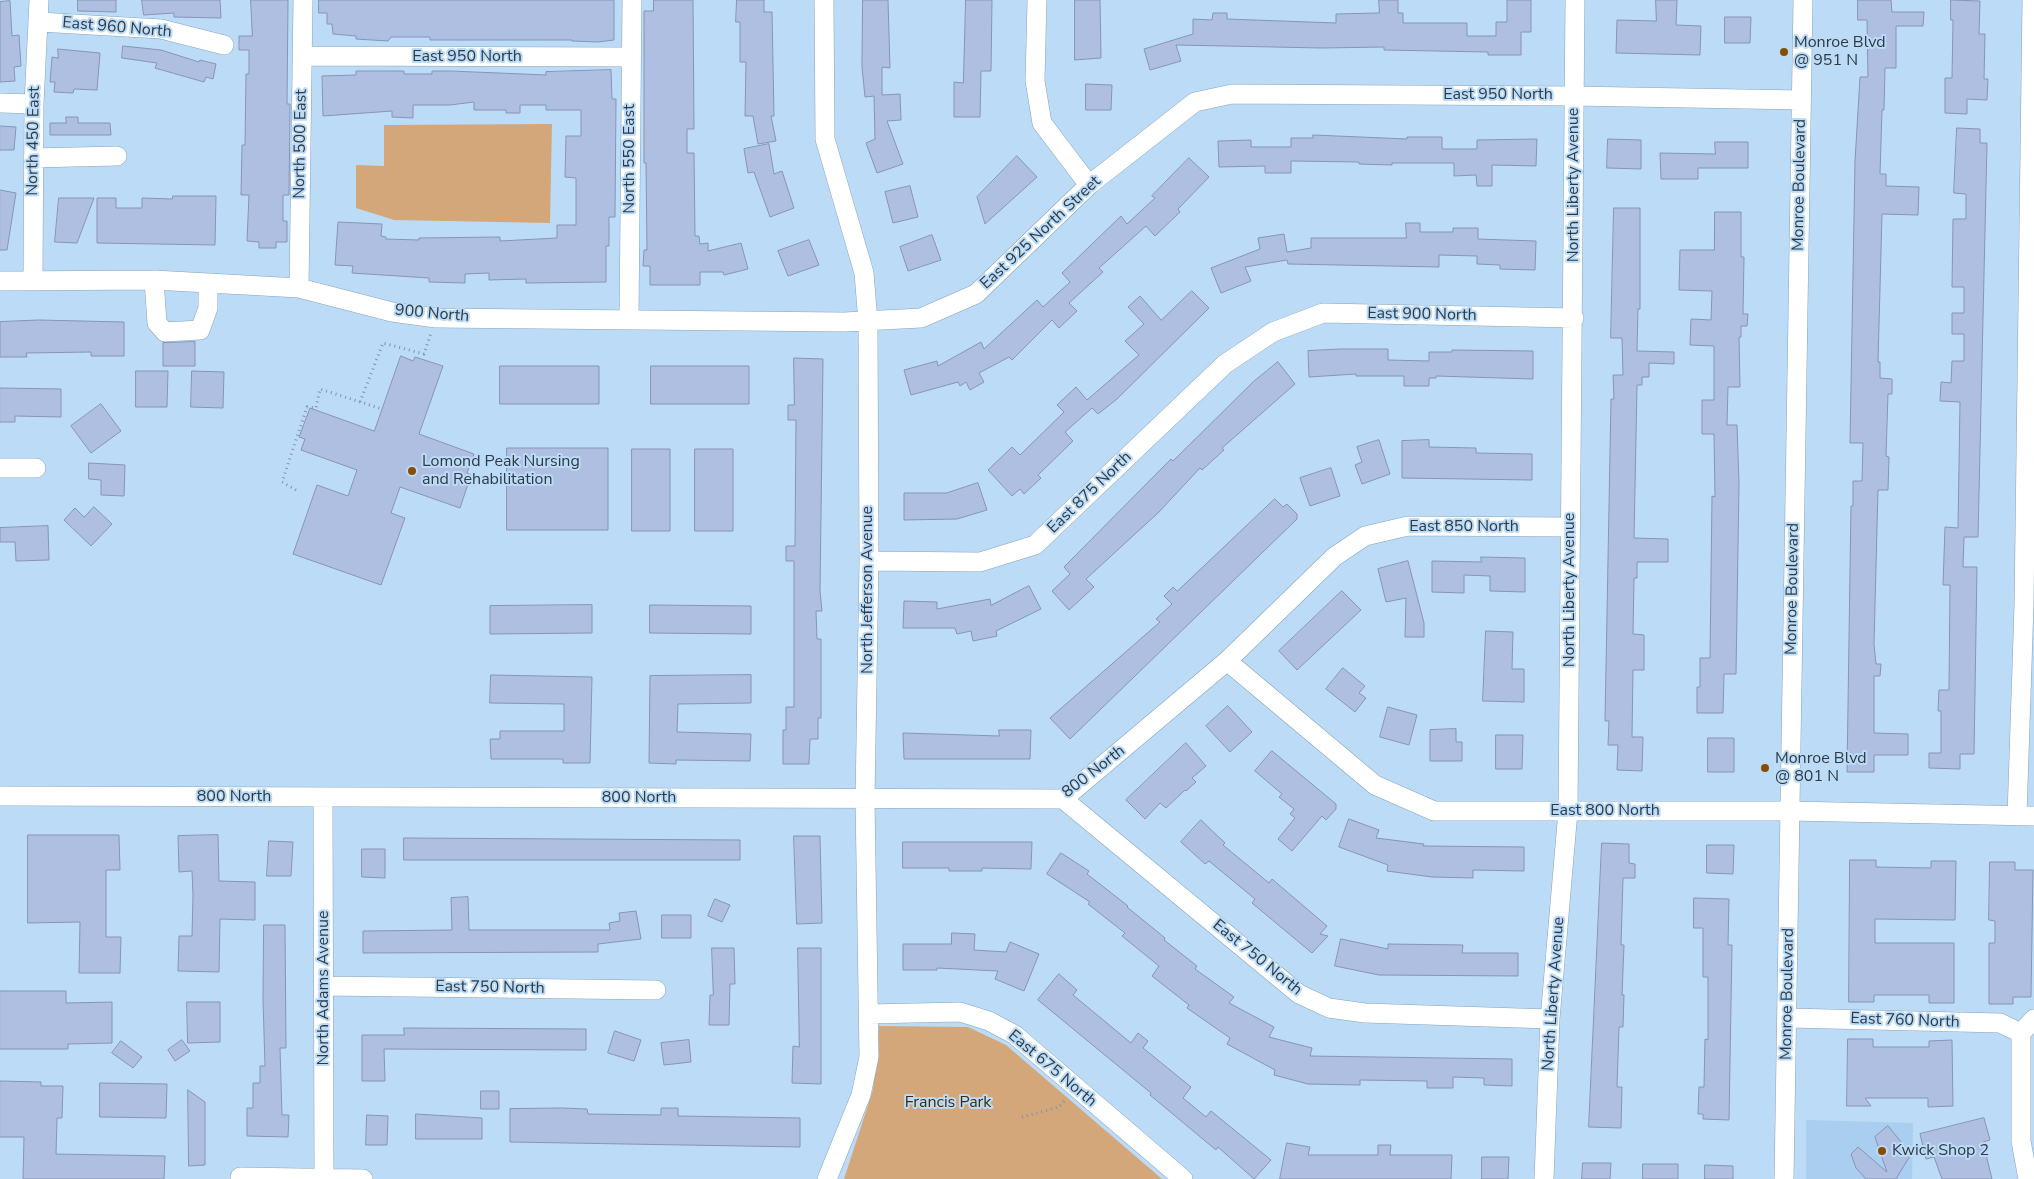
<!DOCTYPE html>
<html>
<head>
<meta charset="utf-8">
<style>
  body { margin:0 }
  canvas { display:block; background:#bbdbf7 }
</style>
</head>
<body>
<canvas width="2034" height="1179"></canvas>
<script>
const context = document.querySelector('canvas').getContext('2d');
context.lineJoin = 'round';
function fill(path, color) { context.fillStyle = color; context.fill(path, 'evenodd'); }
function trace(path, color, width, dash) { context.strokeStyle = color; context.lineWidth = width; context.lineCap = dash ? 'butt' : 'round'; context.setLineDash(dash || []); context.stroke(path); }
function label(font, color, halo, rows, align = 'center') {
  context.font = font + ' "Nunito Sans",sans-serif'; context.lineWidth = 4; context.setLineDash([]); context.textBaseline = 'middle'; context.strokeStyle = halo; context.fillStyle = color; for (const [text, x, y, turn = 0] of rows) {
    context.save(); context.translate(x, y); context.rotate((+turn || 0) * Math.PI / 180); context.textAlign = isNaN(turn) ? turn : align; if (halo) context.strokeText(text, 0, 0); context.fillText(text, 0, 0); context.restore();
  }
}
const built = new Path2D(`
  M1806 1120 1913 1123 1912 1179H1806Z`);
const green = new Path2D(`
  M552 124 550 223 394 220 356 208V165L384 166V125Z
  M879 1026 968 1027 1006 1045 1162 1179H844L873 1090Z`);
const building = new Path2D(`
  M78 0H116V12L78 11Z
  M142 0H220L221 18 174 17V13L144 15Z
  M251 0H288L287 104H290L289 195H283V221H287V242H276V248H259V242L247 241 249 195H241L242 145H245L246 74H249V50H239V36H252Z
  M319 0H614V40L598 42 572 41V40H430V37H391L388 41 356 39V36L333 34 332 24H327V13H319Z
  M654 0H693L694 129H687V153H694L695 236H699L700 244 708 243V251L741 243 748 269 724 275 723 272H700V285H650V266H643L644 250H647L646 163H644V11H653Z
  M737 0H764V12H772L774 116H771L776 141 758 144 753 116H745L746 62H740V22H736Z
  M863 0H888L890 68 882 67V95L900 94 901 120 887 121 903 164 877 173 866 143 875 139 874 96 865 97 862 67Z
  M966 0H992L991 71H981L980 117H954V82L963 83Z
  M1075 0H1100L1101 58 1075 60Z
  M1379 0H1398V13H1403V23H1467V36H1496V22H1507V0H1531V32H1521V55H1488V52L1384 50V47L1322 48 1176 45 1181 61 1150 70 1144 49 1193 34V19L1212 20 1213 13H1227V19L1336 23V14L1379 13Z
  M1656 0H1677L1676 25 1701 26 1700 55 1616 53 1617 20 1656 21Z
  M1858 0H1891L1892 12H1924L1923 26H1896V68H1885L1884 110H1882L1880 174H1886V186L1919 187 1918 215 1882 214 1878 362H1880V378L1892 379V394H1888L1886 456 1889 457 1888 490H1878L1874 644 1876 664H1881L1880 676H1874V733L1908 734V755H1874V772H1847L1851 506H1853V481H1862L1863 443H1850L1855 161 1860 77H1868L1867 20H1858Z
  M1951 0 1980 1 1979 34H1985L1984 79H1988L1987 100 1967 99V114L1945 113V78H1952L1953 20H1951Z
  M10 1 12 36 19 35 21 66 14 67 15 81 0 82V2Z
  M1725 17H1751L1750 43H1725Z
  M123 46 161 50 199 62 200 60 216 64 213 79 206 77 204 82 155 68 157 63 122 58Z
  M58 49 100 53 97 90 74 89 73 93 54 92 55 82H50L52 57 58 58Z
  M611 70 612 99H616L615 217H609V246H606V282L526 283V279L489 280V273L465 274V283L429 282V278L352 273 353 266 335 265 338 222 382 224 381 236 386 237V239L419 240V238L500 237V241L557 238V225H576V178L565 177 566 136H581V110H546V105H520V113H506V110H474V102L450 105H413V118L392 117V111L323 116 322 76 356 75V71H404V74H432V71H451L546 75V72Z
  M1086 84 1112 85 1111 110H1086Z
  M66 117H78V123H110L111 135H50V123H66Z
  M0 126 16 127 14 150H0Z
  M1957 128 1980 129V143H1987L1978 537H1964L1963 567H1977L1974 754H1960V769L1929 768V753H1941V711H1938L1939 690H1949L1950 585H1943L1945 527 1958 528 1960 402 1940 401 1941 382 1951 383 1952 361H1964V334H1952V313H1964V287H1952L1953 219H1966V194L1954 193Z
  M1313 135 1407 139V137H1442V149H1477V140L1537 139 1536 166 1492 165V186H1477L1476 175 1454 176V163H1392V165L1359 164V162L1291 161V173H1265V166L1219 167 1218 141 1251 140V147H1291V138H1313Z
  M1608 139 1641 140V169L1607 168Z
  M1715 142H1748V168H1698V179H1661L1660 153 1715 154Z
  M769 144 774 174 782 171 794 208 770 217 754 172 748 173 744 149Z
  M1017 156 1037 177 985 224 977 197Z
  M1189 158 1209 177 1178 209 1180 212 1155 236 1146 226 1099 268 1103 272 1069 303 1077 311 1059 328 1052 320 1012 360 1009 357 979 373 984 382 970 390 966 382 960 386 958 382 911 395 904 370 937 361 938 366 981 342 984 349 1037 300 1043 307 1070 282 1062 273 1121 216 1127 224 1155 198 1152 196Z
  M910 186 918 217 893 223 885 192Z
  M0 190 16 193 7 250H0Z
  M173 196H216L215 245 97 243V198H116V208H142V198L172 199Z
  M59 198H94L77 243 55 242Z
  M1614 208H1640V309H1638L1637 351 1674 352V364L1649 363V377H1642V385H1637L1634 538 1668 539V562H1637V578H1634L1633 634 1644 635V670H1633L1632 737H1643L1642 771 1617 770 1618 745H1608L1609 721H1605L1611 399H1614L1613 375H1623L1622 338H1611Z
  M1715 212H1741V257H1744L1743 314H1748L1747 326H1741V337H1739L1740 387H1728L1727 425H1737L1739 483 1736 674H1724L1723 713H1697V687H1700V658H1710L1712 496 1715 497 1714 434H1702V400H1714V346L1690 345 1691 319 1711 320 1712 291 1679 290 1680 250H1714Z
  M1406 223H1420V232H1453V228H1478V239L1536 241 1535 270 1500 269V265L1477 264V256L1439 255V267L1288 264 1287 260 1245 267 1251 281 1221 293 1211 268 1260 249 1258 238 1284 234 1287 252 1311 248V238H1406Z
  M932 235 941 260 908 271 900 247Z
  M809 240 819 265 788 276 778 251Z
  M1192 291 1209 308 1117 399 1098 414 1092 408 1065 432 1073 441 1038 475 1041 478 1024 494 1020 489 1012 496 988 470 1012 447 1020 455 1064 412 1057 405 1076 387 1087 400 1139 355 1125 341 1144 324 1128 307 1140 296 1161 320Z
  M39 320 124 322V356H91V352L26 353 27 357H0V322Z
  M195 342V366H163V343Z
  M1341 349H1388V360L1429 361V352H1452V350L1533 351V379L1436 376V378H1429V386H1404V376H1356V374L1309 377 1308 351Z
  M401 356 413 361 415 357 443 366 419 434 474 454 467 473 471 475 460 508 400 487 391 513 405 518 381 585 293 554 317 485 348 496 357 470 301 450 305 439 299 437 310 408 374 431Z
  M794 358 823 359 820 591 822 611H816L817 639H821V718H818V739H810L809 764H783V730H786V707H794V561H786V546H795L796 420H788V405H794Z
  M1278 362 1295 384 1222 448 1224 450 1202 470 1200 468 1159 512 1086 579 1094 587 1069 610 1052 591 1070 574 1064 567 1171 459 1173 461 1253 382Z
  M500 366H599V404H500Z
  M651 366H749V404H651Z
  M136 371H168L167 407H136Z
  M192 371 224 372 223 408 191 407Z
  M0 388 61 389V417L15 416V422H0Z
  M101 404 121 431 91 453 71 426Z
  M1379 440 1390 474 1362 484 1355 465 1362 462 1357 447Z
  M1429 440V447L1476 448V453L1532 454V480L1402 478V441Z
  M507 448H608V530H507Z
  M632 449H670V531H632Z
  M695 449H733V531H695Z
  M89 463 125 465 124 496 101 495V480L89 479Z
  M1331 468 1340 496 1310 506 1300 478Z
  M978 483 987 510 957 519 904 520V493H946Z
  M1275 499 1283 507 1287 504 1297 514V519L1070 739 1050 718 1160 622 1156 619 1172 604 1164 596 1173 587 1177 591Z
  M94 507 112 524 91 546 64 520 75 508 84 517Z
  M48 526 49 560 16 561 15 542H0V528Z
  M1481 557 1525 558V592L1490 591V576L1464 575V593L1432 592V561L1481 562Z
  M1408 561 1424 623V637H1405L1406 598 1386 602 1378 569Z
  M1029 586 1041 609 996 631 997 636 973 641 971 631 957 634 955 628H903L904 601 937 602V609L990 599 991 605Z
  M1342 591 1361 610 1297 670 1279 651Z
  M592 605V633L490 634V606Z
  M650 605 751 606V634L650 633Z
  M1486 631 1513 632 1512 669H1524V702L1483 701Z
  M1343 668 1365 686 1359 693 1366 698 1355 712 1326 689Z
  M491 675 592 677 590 763H563V759H491L490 739H500V731H564V704L490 703Z
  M751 675V703L678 704 677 732 751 734 750 761 676 760V764L649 763 650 676Z
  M1228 706 1252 732 1230 752 1206 726Z
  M1388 707 1417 715 1409 745 1380 737Z
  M1456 729V742H1462V761H1430V730Z
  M999 730H1031L1030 759H904L903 733 999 736Z
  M1496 735H1523L1522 769H1496Z
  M1708 738H1734V772H1708Z
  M1186 743 1206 766 1192 778 1196 782 1186 791 1185 790 1166 808 1160 803 1145 819 1126 800Z
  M1272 751 1336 804V809L1326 820 1322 816 1292 851 1278 839 1295 818 1290 814 1294 809 1279 797 1282 794 1255 771Z
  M1349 819 1379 830 1376 838 1424 844 1423 846 1524 847V871L1473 870V878L1432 877 1387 871 1388 865 1339 847Z
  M1201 820 1225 843 1223 845 1269 883 1272 879 1327 926 1320 934 1328 936 1312 953 1252 903 1255 899 1209 861 1205 864 1181 842Z
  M28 835H119L120 870H106V937H121L120 973H79L80 922 28 923Z
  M218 835 219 881 255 882V920L220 919 219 972 178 971 179 936H192L193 895 192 871 179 872 178 836Z
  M794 836H820L822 923 797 924Z
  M404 838 740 840V860H404Z
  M269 841 293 842 291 876H267Z
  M903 842H1032L1031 869 982 868V871H949V868H903Z
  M1602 843 1629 844V863L1635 864V878H1623L1621 945H1624L1622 995H1624L1623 1027H1619L1617 1087H1622L1621 1128 1589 1127Z
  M1707 845H1734L1733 874 1707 873Z
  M362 849H385V878L362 877Z
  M1061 853 1089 871 1087 874 1128 906 1127 907 1165 938 1164 940 1197 966 1195 969 1234 997 1229 1003 1274 1027 1269 1037 1312 1048 1310 1056 1512 1059V1086L1484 1085V1078L1453 1077V1088H1427V1081L1360 1080V1085L1308 1084 1274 1075 1275 1070 1227 1044 1230 1038 1187 1008 1189 1005 1152 976 1159 966 1122 936 1125 933 1088 904 1090 902 1047 874Z
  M1850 860H1876V867L1931 868V861H1956L1955 920 1875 919V943H1954V1003H1929V995H1874V1002H1849Z
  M1990 862H2015V870H2033L2031 997H2013V1004H1989V943H1995V921L1989 920Z
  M468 897 469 930H610L609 923 620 921 619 913 636 911 641 939 598 944V952L363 953V931L452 930 451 898Z
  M1694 898 1729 899 1728 945H1732L1729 1120 1703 1119V1114H1698L1699 1087H1704L1705 1039 1708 1040V977H1703V928H1694Z
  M715 899 730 905 722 922 708 916Z
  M662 915H691V938H662Z
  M264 925H285L286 1048H280L282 1115H289L288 1137 247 1136V1108H253V1083H260V1066H265L263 1000Z
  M952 933 975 934 974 950 1006 952 1010 942 1039 954 1024 991 995 979 998 971 937 968V970H903V944H951Z
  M1341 939 1388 949V944L1463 945 1462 953H1518V976L1379 975 1335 966Z
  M712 948H734L735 984H730L729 1025H709L710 995H713Z
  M798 948H821V1084L792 1083 793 1046 799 1047Z
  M1059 974 1077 990 1073 995 1131 1043 1138 1033 1148 1041 1143 1048 1191 1087 1183 1098 1206 1117 1211 1111 1271 1160 1254 1179 1218 1147 1216 1150 1150 1095 1151 1093 1038 1000Z
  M0 991H66V1003L112 1002V1043L68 1044V1049H0Z
  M187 1002H220V1042L188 1043Z
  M404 1028 586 1029V1050L384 1049 385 1081H362V1035H404Z
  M615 1031 641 1040 634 1061 608 1053Z
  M1848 1039H1873V1047H1929V1041L1952 1040 1953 1106 1928 1107V1098H1865L1871 1106H1847Z
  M182 1040 190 1051 175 1061 168 1050Z
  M689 1040 691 1062 664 1065 661 1043Z
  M121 1041 142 1057 133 1068 112 1053Z
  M0 1081 41 1082V1086H63L62 1118H57L56 1154 165 1156 164 1179H23L24 1137H0Z
  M100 1083 167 1084 166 1118 100 1117Z
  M188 1090 205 1102V1165L189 1166Z
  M481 1091H499V1109H481Z
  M562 1108 587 1109 588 1114 661 1115V1108H678V1116L800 1118V1147L510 1142V1109Z
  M416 1114 482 1118V1139H416Z
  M367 1115 388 1116 387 1145H366Z
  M1984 1118 1990 1140 1983 1142 1992 1179H1942L1934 1157 1926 1159 1920 1134Z
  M1888 1126 1911 1154 1896 1179H1866L1856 1168 1851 1154 1858 1147 1887 1172 1875 1137Z
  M1287 1143 1310 1147 1308 1155H1378V1145H1391L1390 1155H1452L1451 1179H1280Z
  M1482 1157H1509L1508 1179H1482Z
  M1583 1163H1611L1610 1179H1582Z
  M1643 1164H1678V1179H1643Z
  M1705 1165 1733 1166V1179H1705Z`);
const path = new Path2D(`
  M360 402 383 343 424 354 431 333
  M296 490 282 482 307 407 316 408 320 389 382 409
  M1022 1117 1059 1107 1066 1099`);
const minor = new Path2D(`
  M824 0 825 139 864 273 868 322 869 561 865 799 869 1057 861 1095 827 1179
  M1037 0 1035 81 1042 123 1089 185
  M39 22 161 29 224 45
  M303 56 631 57
  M0 103 34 104
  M33 158 117 156
  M154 280 157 323 165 332 200 330 208 308V283
  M0 281 154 280 299 288 392 312 436 318 844 322 921 318 976 294 1089 185 1195 102 1232 94 1573 96 1801 100
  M33 281 34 104 39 0
  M299 288 303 0
  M629 319 632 0
  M0 468H36
  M869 561 980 562 1035 545 1225 364 1273 332 1323 313 1574 318
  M1227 661 1375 785 1434 811H1789L2034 816
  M0 796 1063 799 1227 661 1334 557 1365 536 1408 526 1570 527
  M323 797 324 1179
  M1063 799 1299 994 1329 1008 1365 1013 1550 1019
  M2017 816 2024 605 2032 0
  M324 986 656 990
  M869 1014 960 1012 989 1021 1015 1035 1183 1179
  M1788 1018 2000 1023 2021 1033
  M240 1177 363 1179
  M1544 1179 1550 1019 1568 811 1575 0
  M1784 1179 1803 0
  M2028 1179 2021 1141V1033L2034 1019`);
const markers = [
  [1784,52,5,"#854e00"],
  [412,471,5,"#854e00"],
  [1765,768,5,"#854e00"],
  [1882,1151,5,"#854e00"]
];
const streetNames = [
  ["East 960 North",117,28,5],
  ["East 950 North",467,57],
  ["East 950 North",1498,95],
  ["North 450 East",34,141,-89],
  ["North 500 East",301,144,-89],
  ["North 550 East",630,159,-90],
  ["North Liberty Avenue",1574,185,-90],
  ["Monroe Boulevard",1800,185,-89],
  ["East 925 North Street",1041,233,-43],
  ["900 North",432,314,5],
  ["East 900 North",1422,315,1],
  ["East 875 North",1090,493,-44],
  ["East 850 North",1464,527],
  ["Monroe Boulevard",1793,589,-89],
  ["North Jefferson Avenue",868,590,-90],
  ["North Liberty Avenue",1570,590,-90],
  ["800 North",1094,772,-38],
  ["800 North",234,797],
  ["800 North",639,798],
  ["East 800 North",1605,811],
  ["East 750 North",1257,958,39],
  ["North Adams Avenue",324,988,-90],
  ["East 750 North",490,988,1],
  ["North Liberty Avenue",1554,994,-86],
  ["Monroe Boulevard",1788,994,-89],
  ["East 760 North",1905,1021,2],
  ["East 675 North",1052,1069,40]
];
const poiNames = [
  ["Monroe Blvd",1794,43],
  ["@ 951 N",1794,61],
  ["Lomond Peak Nursing",422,462],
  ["and Rehabilitation",422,480],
  ["Monroe Blvd",1775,759],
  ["@ 801 N",1775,777],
  ["Kwick Shop 2",1892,1151]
];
const parkNames = [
  ["Francis Park",948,1103]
];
fill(built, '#a9ceef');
fill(green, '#d4a77b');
fill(building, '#afbfe1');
trace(building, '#8695b6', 1);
trace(minor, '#85a3be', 20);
trace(path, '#7d94a9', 3, [1, 4]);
trace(minor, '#fff', 19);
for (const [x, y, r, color] of markers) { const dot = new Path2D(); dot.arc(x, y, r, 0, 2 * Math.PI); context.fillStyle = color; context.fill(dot); trace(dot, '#bbdbf7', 2); }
label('16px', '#2d3a45', '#bbdbf7', streetNames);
label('16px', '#2d3a45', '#bbdbf7', poiNames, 'left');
label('16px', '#432a0f', '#bbdbf7', parkNames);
</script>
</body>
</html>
